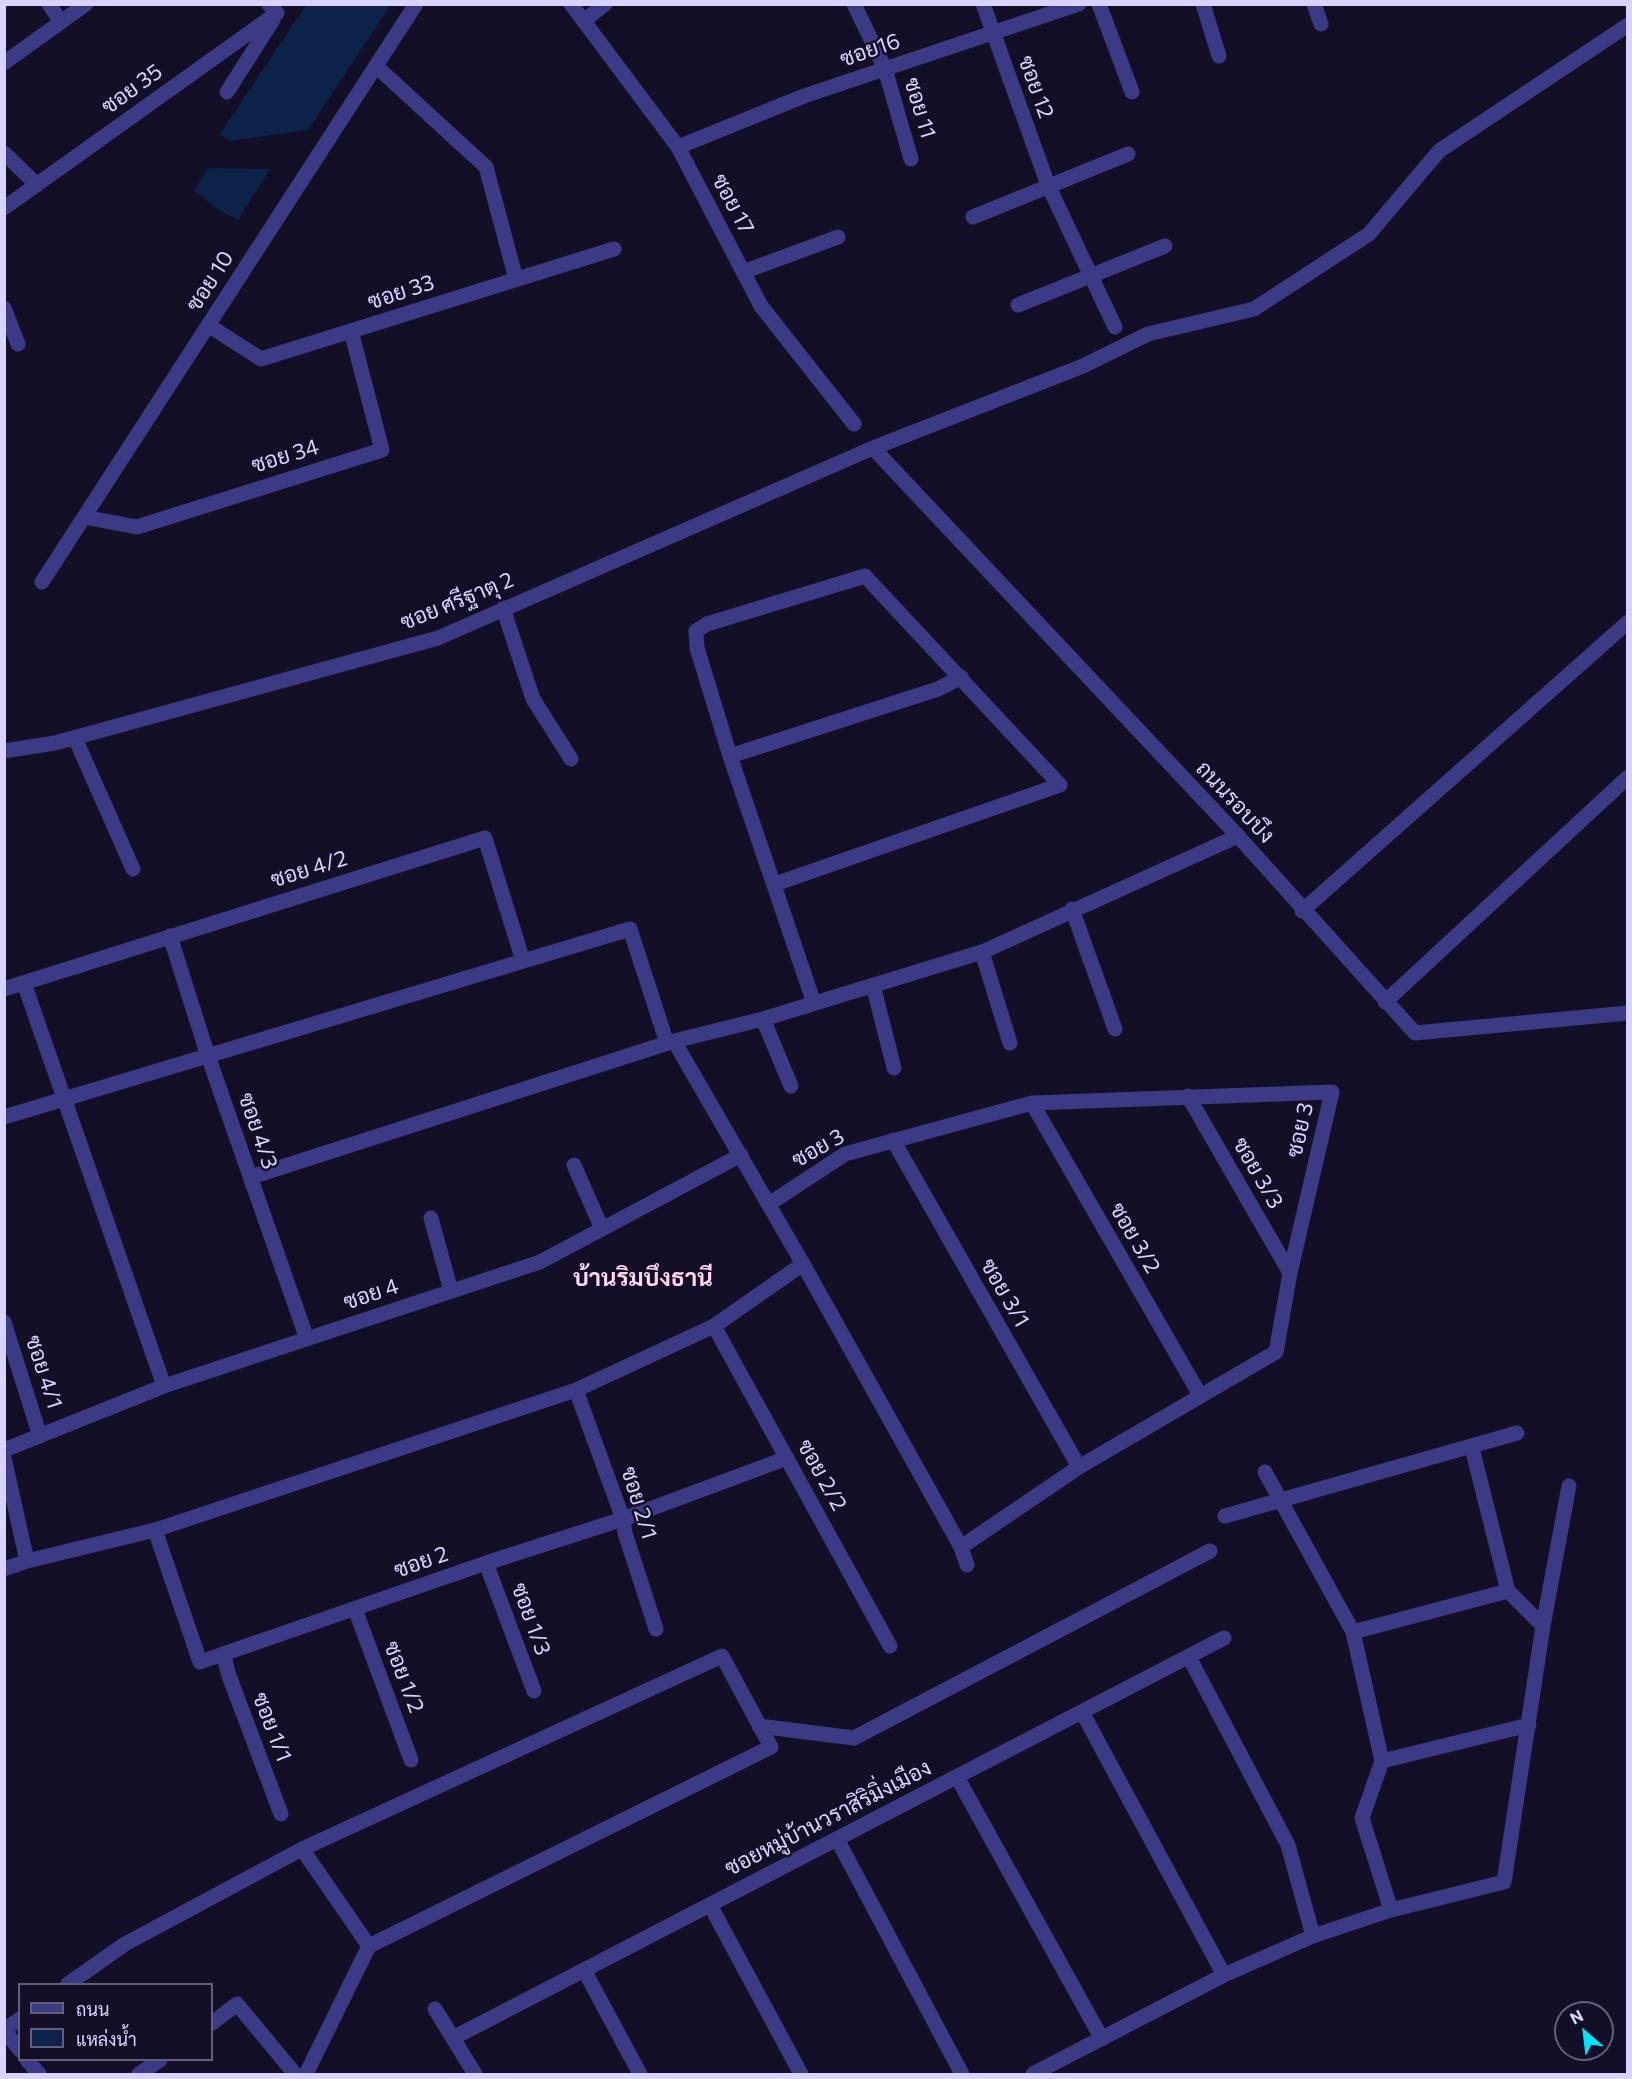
<!DOCTYPE html>
<html>
<head>
<meta charset="utf-8">
<style>
  body { margin:0 }
  #map { position:relative; width:1632px; height:2079px; overflow:hidden; background:#130f26; font-family:Commissioner,Sarabun,sans-serif }
  canvas { display:block }
  .frame { position:absolute; inset:0; border:6px solid #d9d4ff; pointer-events:none }
  .legend { position:absolute; left:18px; top:1983px; width:195px; height:78px; box-sizing:border-box; background:#130f26; border:2px solid #625e7d; margin:0; padding:8px 10px; list-style:none; font-size:18px; color:#d9d4ff }
  .legend li { display:flex; align-items:center; gap:12px; height:30px }
  .legend b { width:30px; border:2px solid #625e7d }
  .north { position:absolute; left:1554px; top:2001px; width:60px; height:60px; box-sizing:border-box; background:#130f26; border:2px solid #625e7d; border-radius:50%; rotate:332deg; font-size:16px; font-weight:700; line-height:24px; text-align:center; color:#d9d4ff }
  .north::after { content:''; display:block; margin:auto; width:21px; height:27px; background:#00e5ff; clip-path:polygon(50% 0,100% 100%,50% 72%,0 100%) }
</style>
</head>
<body>
<div id="map">
<canvas width="1632" height="2079"></canvas>
<div class="frame"></div>
<ul class="legend">
<li><b style="height:8px;background:#3d3a85"></b>ถนน</li>
<li><b style="height:16px;background:#0c2248"></b>แหล่งน้ำ</li>
</ul>
<div class="north">N</div>
</div>
<script>
const context = document.querySelector('canvas').getContext('2d');
context.lineJoin = 'round';
function fill(path, color) { context.fillStyle = color; context.fill(path, 'evenodd'); }
function trace(path, color, width, dash) { context.strokeStyle = color; context.lineWidth = width; context.lineCap = dash ? 'butt' : 'round'; context.setLineDash(dash || []); context.stroke(path); }
function label(font, color, halo, rows, align = 'center') {
  context.font = font + ' Commissioner,Sarabun,sans-serif'; context.lineWidth = 5; context.setLineDash([]); context.textBaseline = 'middle'; context.strokeStyle = halo; context.fillStyle = color; for (const [text, x, y, turn = 0] of rows) {
    context.save(); context.translate(x, y); context.rotate((+turn || 0) * Math.PI / 180); context.textAlign = isNaN(turn) ? turn : align; if (halo) context.strokeText(text, 0, 0); context.fillText(text, 0, 0); context.restore();
  }
}
const water = new Path2D(`
  M306 5H391L308 130 229 141 220 134Z
  M209 168 270 169 238 220 217 209 194 190Z`);
const minor = new Path2D(`
  M49 4 61 22
  M571 4 678 147 761 306 854 424
  M854 4 885 69 911 159
  M983 4 1048 185 1115 327
  M1099 4 1132 92
  M1203 4 1219 56
  M1314 4 1321 24
  M585 20 605 4
  M4 63 86 4
  M376 66 486 167 516 279
  M227 92 273 20
  M678 147 804 96 1079 4
  M4 153 37 185
  M4 208 277 13 269 4
  M973 217 1128 154
  M743 272 838 237
  M1018 305 1165 246
  M4 308 18 344
  M208 325 261 359 614 249
  M873 448 1238 836 1415 1033 1628 1013
  M84 517 137 527 382 450 351 331
  M42 582 416 4
  M503 608 533 699 571 759
  M75 738 133 869
  M4 751 55 743 438 638 873 448 1083 366 1148 334 1254 309 1369 234 1439 151 1628 25
  M730 756 938 689 961 677
  M775 884 1060 785 865 576 707 624 696 631 697 648 730 756 814 1003
  M1072 909 1115 1029
  M1302 911 1628 622
  M170 936 208 1056 307 1339
  M982 952 1010 1043
  M24 983 164 1386
  M873 985 894 1068
  M4 989 485 838 523 961
  M1385 1002 1628 777
  M763 1019 791 1086
  M674 1041 803 1264 961 1547 967 1565
  M1188 1096 1290 1273
  M1032 1103 1200 1395
  M4 1117 630 929 667 1043
  M893 1140 1079 1467
  M574 1165 602 1229
  M251 1177 674 1041 763 1019 982 952 1238 836
  M769 1204 845 1154 1032 1103 1332 1092 1290 1273 1276 1352 1079 1467 961 1547
  M431 1218 451 1291
  M4 1322 40 1436
  M714 1326 890 1646
  M576 1390 623 1519 625 1533 656 1629
  M1472 1448 1508 1591
  M4 1450 164 1386 540 1262 741 1155
  M4 1458 27 1561
  M1265 1472 1353 1632 1382 1761 1362 1818 1391 1910
  M1225 1516 1517 1433
  M155 1530 200 1662 486 1563 623 1519 787 1458
  M486 1563 534 1691
  M4 1569 27 1561 155 1530 576 1390 714 1326 803 1264
  M355 1609 411 1760
  M1353 1632 1508 1591 1543 1626
  M224 1655 228 1673 281 1814
  M1082 1712 1224 1975
  M759 1726 854 1738 1210 1551
  M1382 1761 1529 1725
  M957 1777 1102 2039
  M837 1839 962 2074
  M302 1849 369 1946
  M710 1905 801 2074
  M1313 1936 1391 1910 1504 1882 1543 1626 1569 1486
  M584 1970 640 2074
  M68 1984 125 1944 302 1849 722 1656 771 1747 369 1946 306 2074
  M435 2009 475 2074
  M212 2023 237 2004 295 2074
  M4 2030 20 2050
  M4 2030 20 2019
  M453 2038 1224 1638
  M27 2060 39 2074
  M139 2074 160 2060
  M1033 2074 1224 1975 1313 1936 1288 1845 1189 1657`);
const streetNames = [
  ["ซอย16",870,50,-19],
  ["ซอย 12",1036,87,70],
  ["ซอย 35",132,89,-36],
  ["ซอย 11",920,108,73],
  ["ซอย 17",733,204,62],
  ["ซอย 10",210,281,-57],
  ["ซอย 33",401,292,-18],
  ["ซอย 34",285,456,-17],
  ["ซอย ศรีฐาตุ 2",457,601,-22],
  ["ถนนรอบบึง",1235,802,47],
  ["ซอย 4/2",309,869,-17],
  ["ซอย 3",1300,1130,-77],
  ["ซอย 4/3",258,1131,71],
  ["ซอย 3",818,1148,-29],
  ["ซอย 3/3",1258,1173,60],
  ["ซอย 3/2",1135,1238,60],
  ["ซอย 3/1",1005,1293,60],
  ["ซอย 4",371,1294,-18],
  ["ซอย 4/1",44,1372,72],
  ["ซอย 2/2",822,1475,61],
  ["ซอย 2/1",639,1503,73],
  ["ซอย 2",421,1562,-19],
  ["ซอย 1/3",531,1619,70],
  ["ซอย 1/2",404,1677,69],
  ["ซอย 1/1",272,1727,69],
  ["ซอยหมู่บ้านวราสิริมิ่งเมือง",828,1818,-27]
];
const neighbourhoodNames = [
  ["บ้านริมบึงธานี",643,1278]
];
fill(water, '#0c2248');
trace(minor, '#3d3a85', 15);
label('22px', '#d9d4ff', '#130f26', streetNames);
label('bold 24px', '#ffd6f0', '#130f26', neighbourhoodNames);
</script>
</body>
</html>
